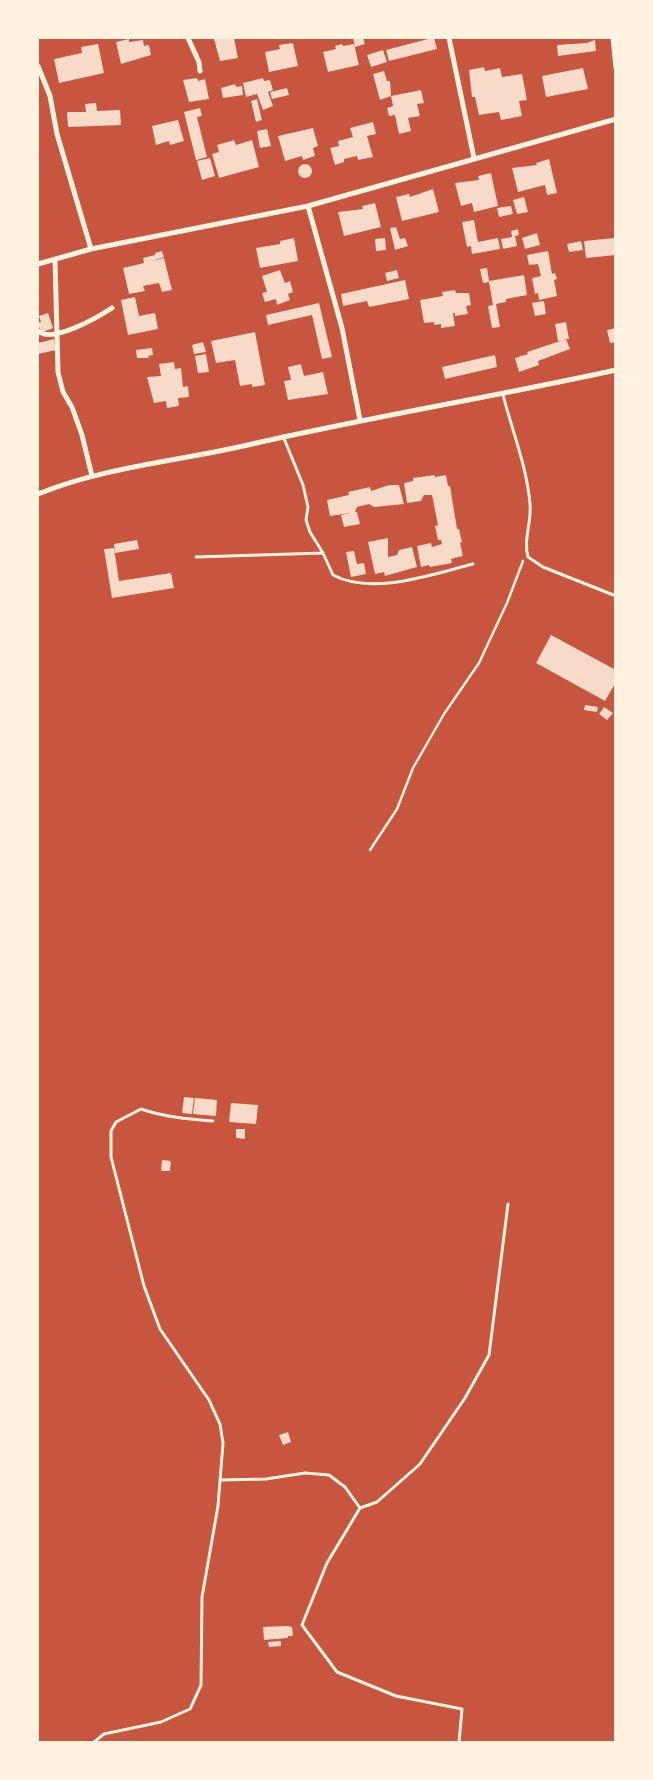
<!DOCTYPE html>
<html>
<head>
<meta charset="utf-8">
<style>
  body { margin:0 }
  #map { position:relative; width:653px; height:1780px; overflow:hidden; background:#c8553d; font-family:Georgia,serif }
  canvas { display:block }
  .frame { position:absolute; inset:0; border:39px solid #fff3e0; pointer-events:none }
</style>
</head>
<body>
<div id="map">
<canvas width="653" height="1780"></canvas>
<div class="frame"></div>
</div>
<script>
const context = document.querySelector('canvas').getContext('2d');
context.lineJoin = 'round';
function fill(path, color) { context.fillStyle = color; context.fill(path, 'evenodd'); }
function trace(path, color, width, dash) { context.strokeStyle = color; context.lineWidth = width; context.lineCap = dash ? 'butt' : 'round'; context.setLineDash(dash || []); context.stroke(path); }
const building = new Path2D(`
  M226 38 227 39 234 38 238 58 220 61 214 39Z
  M353 38H363L365 44 355 47Z
  M432 38H434L437 49 389 61 386 50Z
  M129 39V42L143 40 144 46 149 45 151 55 121 64 116 42Z
  M595 40 596 51 558 56 557 45 587 43Z
  M293 43 298 66 269 72 265 52 280 49 279 45Z
  M98 44 104 73 59 83 54 59 82 53 81 47Z
  M342 44 343 46 354 44 359 65 328 72 323 52 336 49 335 46Z
  M383 50 387 62 371 67 367 55Z
  M484 67 485 71 500 68 502 77 522 74 527 100 519 101 522 116 501 120 499 112 479 115 475 97H472L469 70Z
  M583 68 588 89 546 97 542 76Z
  M384 71 387 81H390L391 96 380 100 373 74Z
  M197 78 198 81 205 79 209 99 189 102 183 80Z
  M263 78 264 81 270 80 273 90 268 92 273 106 263 110 257 94 246 97 243 83Z
  M235 84 236 87 242 86 243 95 223 98 221 88Z
  M287 88 289 95 272 99 270 92Z
  M421 90 424 103 417 104 420 116 408 118 411 131 399 134 395 115 389 116 387 108 393 106 391 96Z
  M257 99 262 120 256 122 251 101Z
  M96 103 97 111 120 110 121 125 68 127 67 112H86L85 104Z
  M200 108 202 116 197 117 207 157 196 160 184 112Z
  M178 120 184 141 170 145 169 141 156 145 152 126Z
  M373 122 376 134 367 136 373 157 358 160 357 156 344 159V162L335 165 330 148 339 146 338 141 353 137 350 128Z
  M313 128 318 146 313 148 315 156 303 160 302 156 285 161 278 136Z
  M267 129 271 146 260 148 257 131Z
  M234 140 236 145 252 140 259 167 219 178 212 154 219 152 217 145Z
  M210 158 215 176 202 180 197 161Z
  M549 159 557 193 547 195 545 185 518 192 512 168 537 165 536 163Z
  M298 171a7 7 0 1 1 14 0a7 7 0 1 1-14 0Z
  M491 173 498 206 474 212 472 203 461 206 455 183 479 180 478 176Z
  M433 189 439 212 402 221 396 197 409 194 410 197Z
  M524 197 528 212 517 214 513 200Z
  M375 203 381 227 344 236 338 212 363 209 362 206Z
  M511 206 513 214 499 217 497 208Z
  M474 220 478 242 498 238 500 249 472 254 471 246 467 247 462 222Z
  M396 227 400 239 405 238 408 246 395 250 390 228Z
  M518 229 519 235 515 236 517 246 503 249 501 239 512 237 511 231Z
  M537 233 540 245 525 249 522 238Z
  M294 238 298 261 260 268 256 248 280 244V241Z
  M385 238 386 250 376 251 375 239Z
  M614 238 616 255 586 258 584 241Z
  M581 241 583 250 569 252 567 244Z
  M162 251 164 257 152 261 164 258 172 290 162 292 159 283 143 286 145 291 129 294 123 268 144 263 143 258 155 255V253Z
  M548 251 552 274 555 273 557 279 554 280 557 296 539 300 538 293 535 294 532 278 541 276 538 264 529 265 527 255Z
  M487 268 489 281 524 275 527 295 506 299V302L496 304 500 327 492 328 488 306 493 305 489 282 483 283 480 269Z
  M280 270 285 283 290 281 293 292 288 294 290 300 277 305 276 299 265 302 262 293 267 292 262 276Z
  M397 270 399 278 387 281 385 273Z
  M405 280 409 299 369 307 367 301 343 306 341 294Z
  M455 290 456 293H469L471 305 466 306 468 314 455 316V313H453L455 326 441 328V324L434 325V322L424 323 420 300 443 296 442 292Z
  M135 297 139 316 155 313 158 329 128 335 121 300Z
  M544 301 546 314 535 316 532 303Z
  M319 303 332 357 322 359 312 315 268 325 266 315Z
  M48 313 53 328 41 333 38 323 41 322 39 316Z
  M566 322 569 339 558 341 555 324Z
  M616 328V342L610 343 607 330Z
  M255 332 265 385 252 387V384L240 386 235 360 216 363 211 341Z
  M54 339 56 350 38 354V343Z
  M566 339 570 349 538 361 539 365 519 372 515 358 528 354 527 352Z
  M203 342 206 352 194 354 192 345Z
  M152 348 153 355 148 356 149 358H137L136 350Z
  M206 354 209 372 198 373 195 356Z
  M495 355 497 367 445 379 442 367Z
  M174 362 175 369 181 368 183 387 188 386 189 397 178 398 179 406 167 408 166 401 154 403 147 377 161 376 159 364Z
  M301 364 304 376 323 372 328 394 288 400 284 381 291 380 288 367Z
  M435 475V477L446 475 448 486H450L457 529H459L462 542 460 543 463 556 451 559 452 563 430 567 429 565 421 567 417 546 431 543 432 547 442 544 441 540H438L435 526 438 525 432 495H424L421 501 407 503 404 483 413 481V478Z
  M389 485H399L404 504 374 507 369 504 357 507 355 512H357L360 524 344 527 341 515 350 513 330 516 327 500 349 495 348 492 370 487 371 491Z
  M388 538V557L397 555 399 550 412 547 417 567 385 576 384 572 375 574 368 542Z
  M137 540 139 549 115 553 114 544Z
  M114 548 119 581 171 573 174 588 112 598 104 549Z
  M354 551 357 564 364 563 366 574 351 577 346 552Z
  M551 635 616 670V682L605 701 536 663Z
  M585 705 598 707 597 712 584 710Z
  M604 707 613 713 607 720 599 714Z
  M184 1097 194 1098 192 1114 182 1113Z
  M195 1098 217 1100 216 1116 193 1114Z
  M231 1103 258 1105 256 1124 229 1122Z
  M236 1129H245V1139L236 1138Z
  M162 1160 171 1161 170 1171H161Z
  M288 1432 291 1442 283 1445 279 1435Z
  M288 1626 292 1627 293 1636H288V1638L264 1640 263 1627Z
  M281 1641V1646L269 1647 268 1642Z`);
const path = new Path2D(`
  M370 850 397 809 413 768 444 714 479 663 507 603 523 561`);
const service = new Path2D(`
  M503 395C512 430 527 467 530 504 532 521 523 540 528 557L543 567 616 596
  M283 436 303 485 308 507 306 520 310 532 323 553 333 575C372 596 433 574 473 564
  M196 557 323 553
  M220 1480 266 1479 305 1473 329 1475 345 1487 360 1508 377 1502 420 1464 465 1398 489 1355 508 1204
  M360 1508 327 1563 302 1625 337 1672 396 1696 462 1709 459 1742
  M94 1742 104 1734 161 1722 190 1709 201 1685 202 1597 218 1506 223 1443 220 1424 209 1400 160 1329 144 1286 111 1157V1131L116 1122 141 1109C164 1117 189 1119 213 1121`);
const minor = new Path2D(`
  M188 38 199 62 200 71
  M449 38 474 158
  M613 38 616 68
  M38 66 50 96 57 134 91 249
  M308 206 342 328 360 420
  M55 260 58 372 63 392 72 407 82 435 92 476
  M38 264 91 249 308 206 616 119
  M38 331C52 344 98 317 112 308
  M38 494C104 467 178 461 248 445 370 417 493 397 616 370`);
fill(building, '#f7dbc8');
trace(path, '#fff3e0', 2.5);
trace(service, '#fff3e0', 3);
trace(minor, '#fff3e0', 5);
</script>
</body>
</html>
